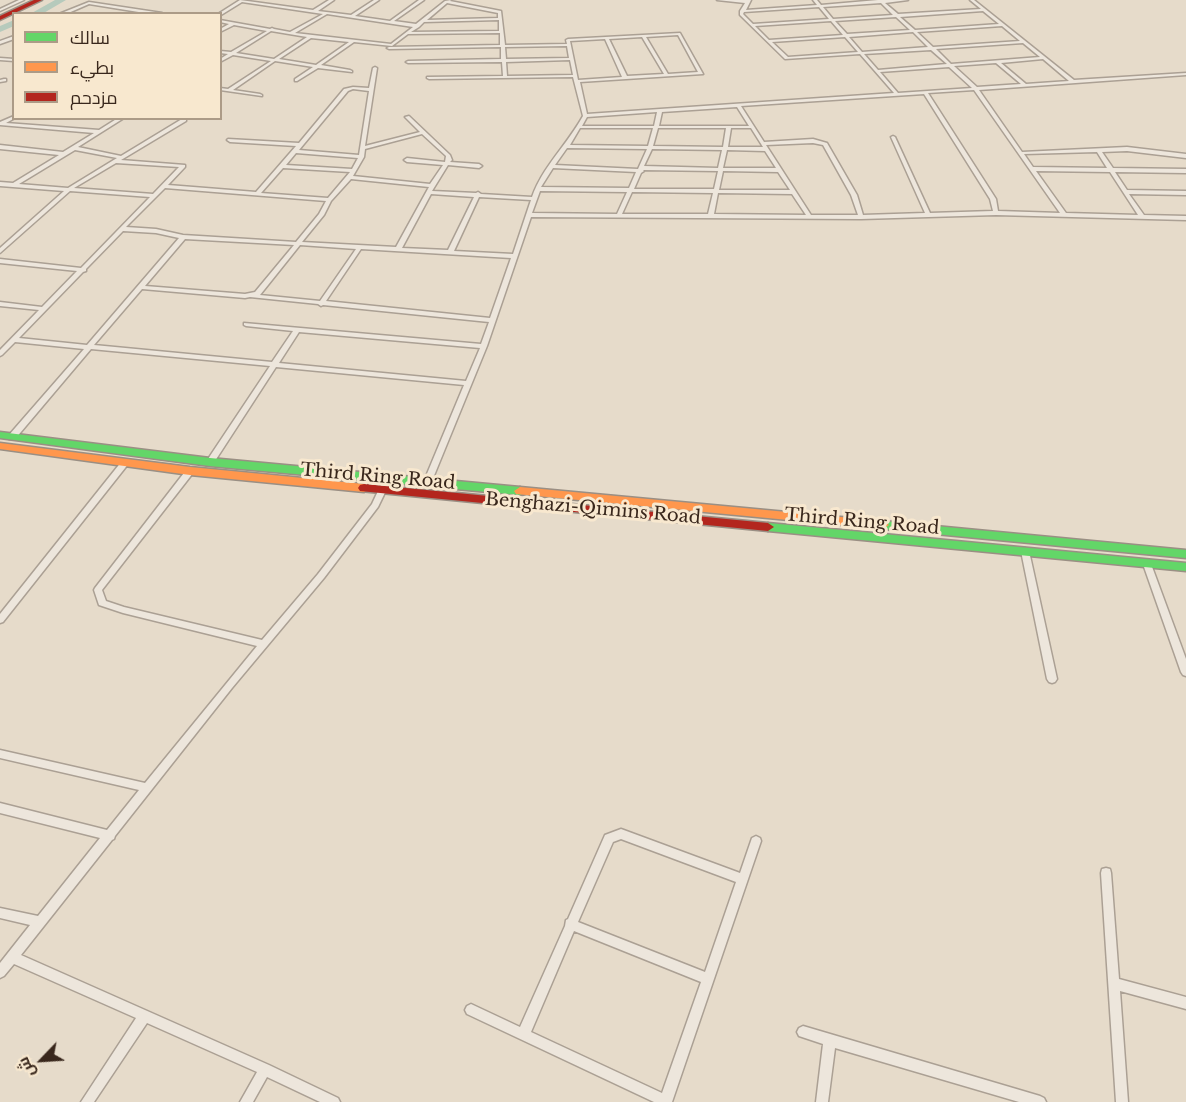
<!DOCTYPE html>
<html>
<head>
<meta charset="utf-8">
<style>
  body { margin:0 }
  #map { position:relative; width:1186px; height:1102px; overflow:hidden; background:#e6dbca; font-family:"Libre Baskerville",Cairo,serif }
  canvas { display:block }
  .legend { position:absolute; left:12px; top:12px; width:210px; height:108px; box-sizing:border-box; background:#f8e8cf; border:2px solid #ac9b87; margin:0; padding:8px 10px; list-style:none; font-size:18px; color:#39271c }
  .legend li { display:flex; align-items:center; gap:12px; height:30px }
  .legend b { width:30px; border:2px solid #ac9b87 }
  .north { position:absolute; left:12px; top:1030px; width:60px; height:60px; -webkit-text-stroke:4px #f8e8cf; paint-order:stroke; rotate:245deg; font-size:16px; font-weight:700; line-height:24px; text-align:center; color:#39271c }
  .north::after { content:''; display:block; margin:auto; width:21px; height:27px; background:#39271c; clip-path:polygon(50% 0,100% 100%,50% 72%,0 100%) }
</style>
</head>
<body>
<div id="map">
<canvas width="1186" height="1102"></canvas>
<ul class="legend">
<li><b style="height:8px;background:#63d668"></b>سالك</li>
<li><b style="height:8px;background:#ff974d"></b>بطيء</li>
<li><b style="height:8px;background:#b3261e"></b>مزدحم</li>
</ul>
<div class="north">ش</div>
</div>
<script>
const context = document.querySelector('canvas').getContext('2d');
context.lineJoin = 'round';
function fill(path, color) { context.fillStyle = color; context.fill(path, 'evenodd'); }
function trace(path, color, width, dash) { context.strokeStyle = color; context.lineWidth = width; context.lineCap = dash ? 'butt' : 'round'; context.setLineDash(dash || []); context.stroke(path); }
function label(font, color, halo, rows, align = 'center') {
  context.font = font + ' "Libre Baskerville",serif'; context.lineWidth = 6; context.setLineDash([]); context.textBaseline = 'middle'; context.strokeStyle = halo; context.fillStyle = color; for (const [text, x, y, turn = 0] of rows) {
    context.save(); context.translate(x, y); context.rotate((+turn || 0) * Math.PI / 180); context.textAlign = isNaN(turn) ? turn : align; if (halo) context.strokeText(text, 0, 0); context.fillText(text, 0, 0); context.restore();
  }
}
const river = new Path2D(`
  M55 0H66L42 14H30Z
  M14 20V26L0 32V26Z`);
const street = new Path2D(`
  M19 0H24L0 11V9Z
  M240 0 313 10 329 0H334L318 11 351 15 374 0H379L355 16 390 21 419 0H424L394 21 416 24 445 1 451 0 450 1 501 11 505 45 567 44 566 40 568 39 680 33 703 74 580 82 587 114 894 93 860 54 785 59 740 15V11L745 3 717 0H751L746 10 817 5 813 0H817L821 5 878 0H908L885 3 898 14 981 9 970 0H974L1074 80 1186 73V75L979 90 1022 152 1127 147 1186 154V158L1127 151 1102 152 1113 168 1186 169V173L1115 172 1127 190 1186 191V195L1129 194 1144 215 1186 216V220L996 215 861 219 531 217 487 346 431 483 428 484 424 481 464 385 276 367 213 464H210L206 462 270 366 91 349 15 439H9L8 437 9 435 84 349 15 342 2 355 0 356V350L39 310 0 306V302L42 307 77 271 0 263V259L81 268 150 197 70 191 0 253V248L64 191 0 186V182L13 183 59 155 0 149V145L63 152 94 133 0 125V122L14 116V118H15L6 123 99 130 118 118H124L78 147 121 156 182 119H186V121L121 160 185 165V167L168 185 256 192 296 146 230 142 227 140 228 139 299 143 344 89 353 87 369 88 373 68 375 67 377 68 365 146 420 132 405 117 409 116 450 155 452 160 450 162 479 164 482 166 479 168 448 165 432 191 476 193 478 192 481 194 532 197C543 166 567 145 583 116L573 77 429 79 427 78V77L503 76 502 62 408 63 406 62 408 61 501 59V47L389 49 387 48 389 47 500 45V33L408 34 392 46 354 42 321 65 350 70 352 71V72L318 68 297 81H295V79L313 67 275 61 233 90 260 94 262 95V96L220 90V88L228 89 271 61 233 55 220 62V59L228 54 220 53V51L231 52 267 31 234 25 220 32V29L229 24 220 22V20L270 29 272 28 274 29 290 32 323 14 242 2 221 15 218 14ZM447 3 498 13V18L427 20ZM881 3 893 15 833 19 823 7ZM819 7 829 19 753 24 743 14 744 12ZM983 11 999 24 915 30 900 17ZM327 14 413 27 391 44 295 33ZM896 17 910 30 847 34 835 21ZM499 20V31L411 32 419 27 424 22ZM831 21 843 35 769 40 755 26ZM1002 26 1020 41 933 47 917 32ZM271 31 307 37 274 59 236 53ZM913 32 928 47 862 52 849 37ZM678 35 698 72 668 74 646 37ZM642 37 664 74 627 76 609 39ZM845 37 858 52 788 57 772 42ZM311 38 349 42 316 65 279 59ZM605 39 622 77 578 80 570 41ZM1023 43 1040 57 951 64 936 49ZM567 46 569 58 506 59 505 47ZM931 50 947 64 878 70 864 54ZM1043 59 1069 81 1026 84 1001 63ZM570 60 573 75 507 76 506 62ZM996 63 1021 84 977 87 954 66ZM949 67 972 88 898 93 880 72ZM353 89 369 91 359 155 299 150 348 91ZM974 90 1060 213 998 211 996 199 928 93ZM924 94 990 199 993 211 930 213 895 137 893 136 891 137 925 213 863 215 857 195 827 143 813 139 764 142 741 106ZM737 107 749 126H659L662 112ZM657 112 654 126H582L587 117ZM580 128H653L648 146 570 145ZM658 128H726L723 147 653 146ZM731 128H751L763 147H728ZM422 134 446 156 445 162 407 158 404 160 407 162 443 165 430 184 353 176 364 157 365 149ZM813 143 823 145 851 195 858 215H811L766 145ZM567 148 647 149 638 169 555 165ZM652 149 722 150 718 168 644 166ZM75 150 117 158 68 188 19 184ZM727 150 765 151 776 168H723ZM1097 152 1107 168 1033 167 1024 154ZM296 153 358 158 352 169 286 165ZM116 163 179 167 153 194 74 188ZM283 168 350 172 328 198 261 193ZM553 168 636 172 629 188 541 187ZM643 170 718 171 714 189H634L641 173 644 171ZM723 171 778 172 790 190H719ZM1036 171 1110 172 1138 215 1066 213ZM351 179 429 187 396 247 302 242 324 215 331 201ZM165 188 326 201 319 214 296 242 183 235 156 229 126 227ZM540 191 627 192 617 214 532 213ZM632 192 713 193 708 214H622ZM718 193 792 194 806 215 714 214ZM431 194 474 197 448 250 402 248ZM479 197 531 200 513 254 454 251ZM123 231 156 233 179 238 87 345 19 338 83 272 86 271V269ZM185 239 294 245 255 292 245 294 145 286ZM300 245 356 249 320 301 260 295ZM361 249 511 258 490 318 326 301ZM142 289 245 298 250 297 318 304 321 306 323 305 489 322 481 344 244 323V325L246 326 293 331 272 362 94 345ZM299 332 480 348 466 381 279 363Z
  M89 2 162 13 164 14H151L89 4 66 14H59Z
  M14 36V39L0 44V41Z
  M0 58 14 59V61L0 60Z
  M4 79H6V81L0 82V80Z
  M122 461H125L129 463 3 622 0 623V614Z
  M190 468 194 471 193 473 102 590 106 601 124 607 262 640 318 574 372 504 385 476 388 475 392 478 378 507 324 578 232 688 115 836 114 839 112 840 21 955 269 1065 338 1098 340 1102H320L267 1077 253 1102H240L257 1072 147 1023 94 1102H81L136 1018 14 964 4 976 0 978V963L30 925 0 918V908L38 916 100 838 0 813V803L107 830 139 790 0 758V750L145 783 257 646 123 613 99 605 94 590 95 588 187 469Z
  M1025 548 1029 551 1057 679 1055 682 1052 683 1049 682 1047 679 1021 551Z
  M1147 561 1151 564 1186 659V676L1183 675 1181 672 1143 564Z
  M621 829 740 873 752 838 756 836 760 838 761 841 672 1102H654L467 1014 465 1010 467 1006 471 1004 520 1027 565 926 566 920 568 919 605 835ZM621 839 736 882 705 972 578 922 613 842ZM574 931 701 982 662 1093 531 1032Z
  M1106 868 1110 869 1111 873 1119 979 1186 997V1009L1120 991 1128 1102H1116L1101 873 1102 869Z
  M803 1026 1040 1096 1044 1098 1046 1102H1019L835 1048 828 1102H816L823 1044 799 1036 797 1032 799 1028Z`);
const fast = new Path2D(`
  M0 432 210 458 520 487 526 491 520 495 210 466 0 438Z
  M883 521 1186 550V558L883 529 877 525Z
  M768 523 1186 563V571L768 531 762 527Z`);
const slow = new Path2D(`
  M0 443 190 467 364 484 370 488 364 492 190 475 0 449Z
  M520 487 883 521 889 525 883 529 516 494 514 491Z`);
const jam = new Path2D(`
  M34 0H42L0 20V16Z
  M364 484 768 523 774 527 768 531 360 491 358 488 360 485Z`);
const streetNames = [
  ["Third Ring Road",378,477,5],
  ["Benghazi-Qimins Road",593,509,5],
  ["Third Ring Road",862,522,5]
];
fill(river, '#b6cabc');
trace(street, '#aba094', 3);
trace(fast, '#9a8f84', 3);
trace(slow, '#9a8f84', 3);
trace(jam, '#9a8f84', 3);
fill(street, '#ede6dc');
fill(fast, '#63d668');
fill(slow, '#ff974d');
fill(jam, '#b3261e');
label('18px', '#39271c', '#f8e8cf', streetNames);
</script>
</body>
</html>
